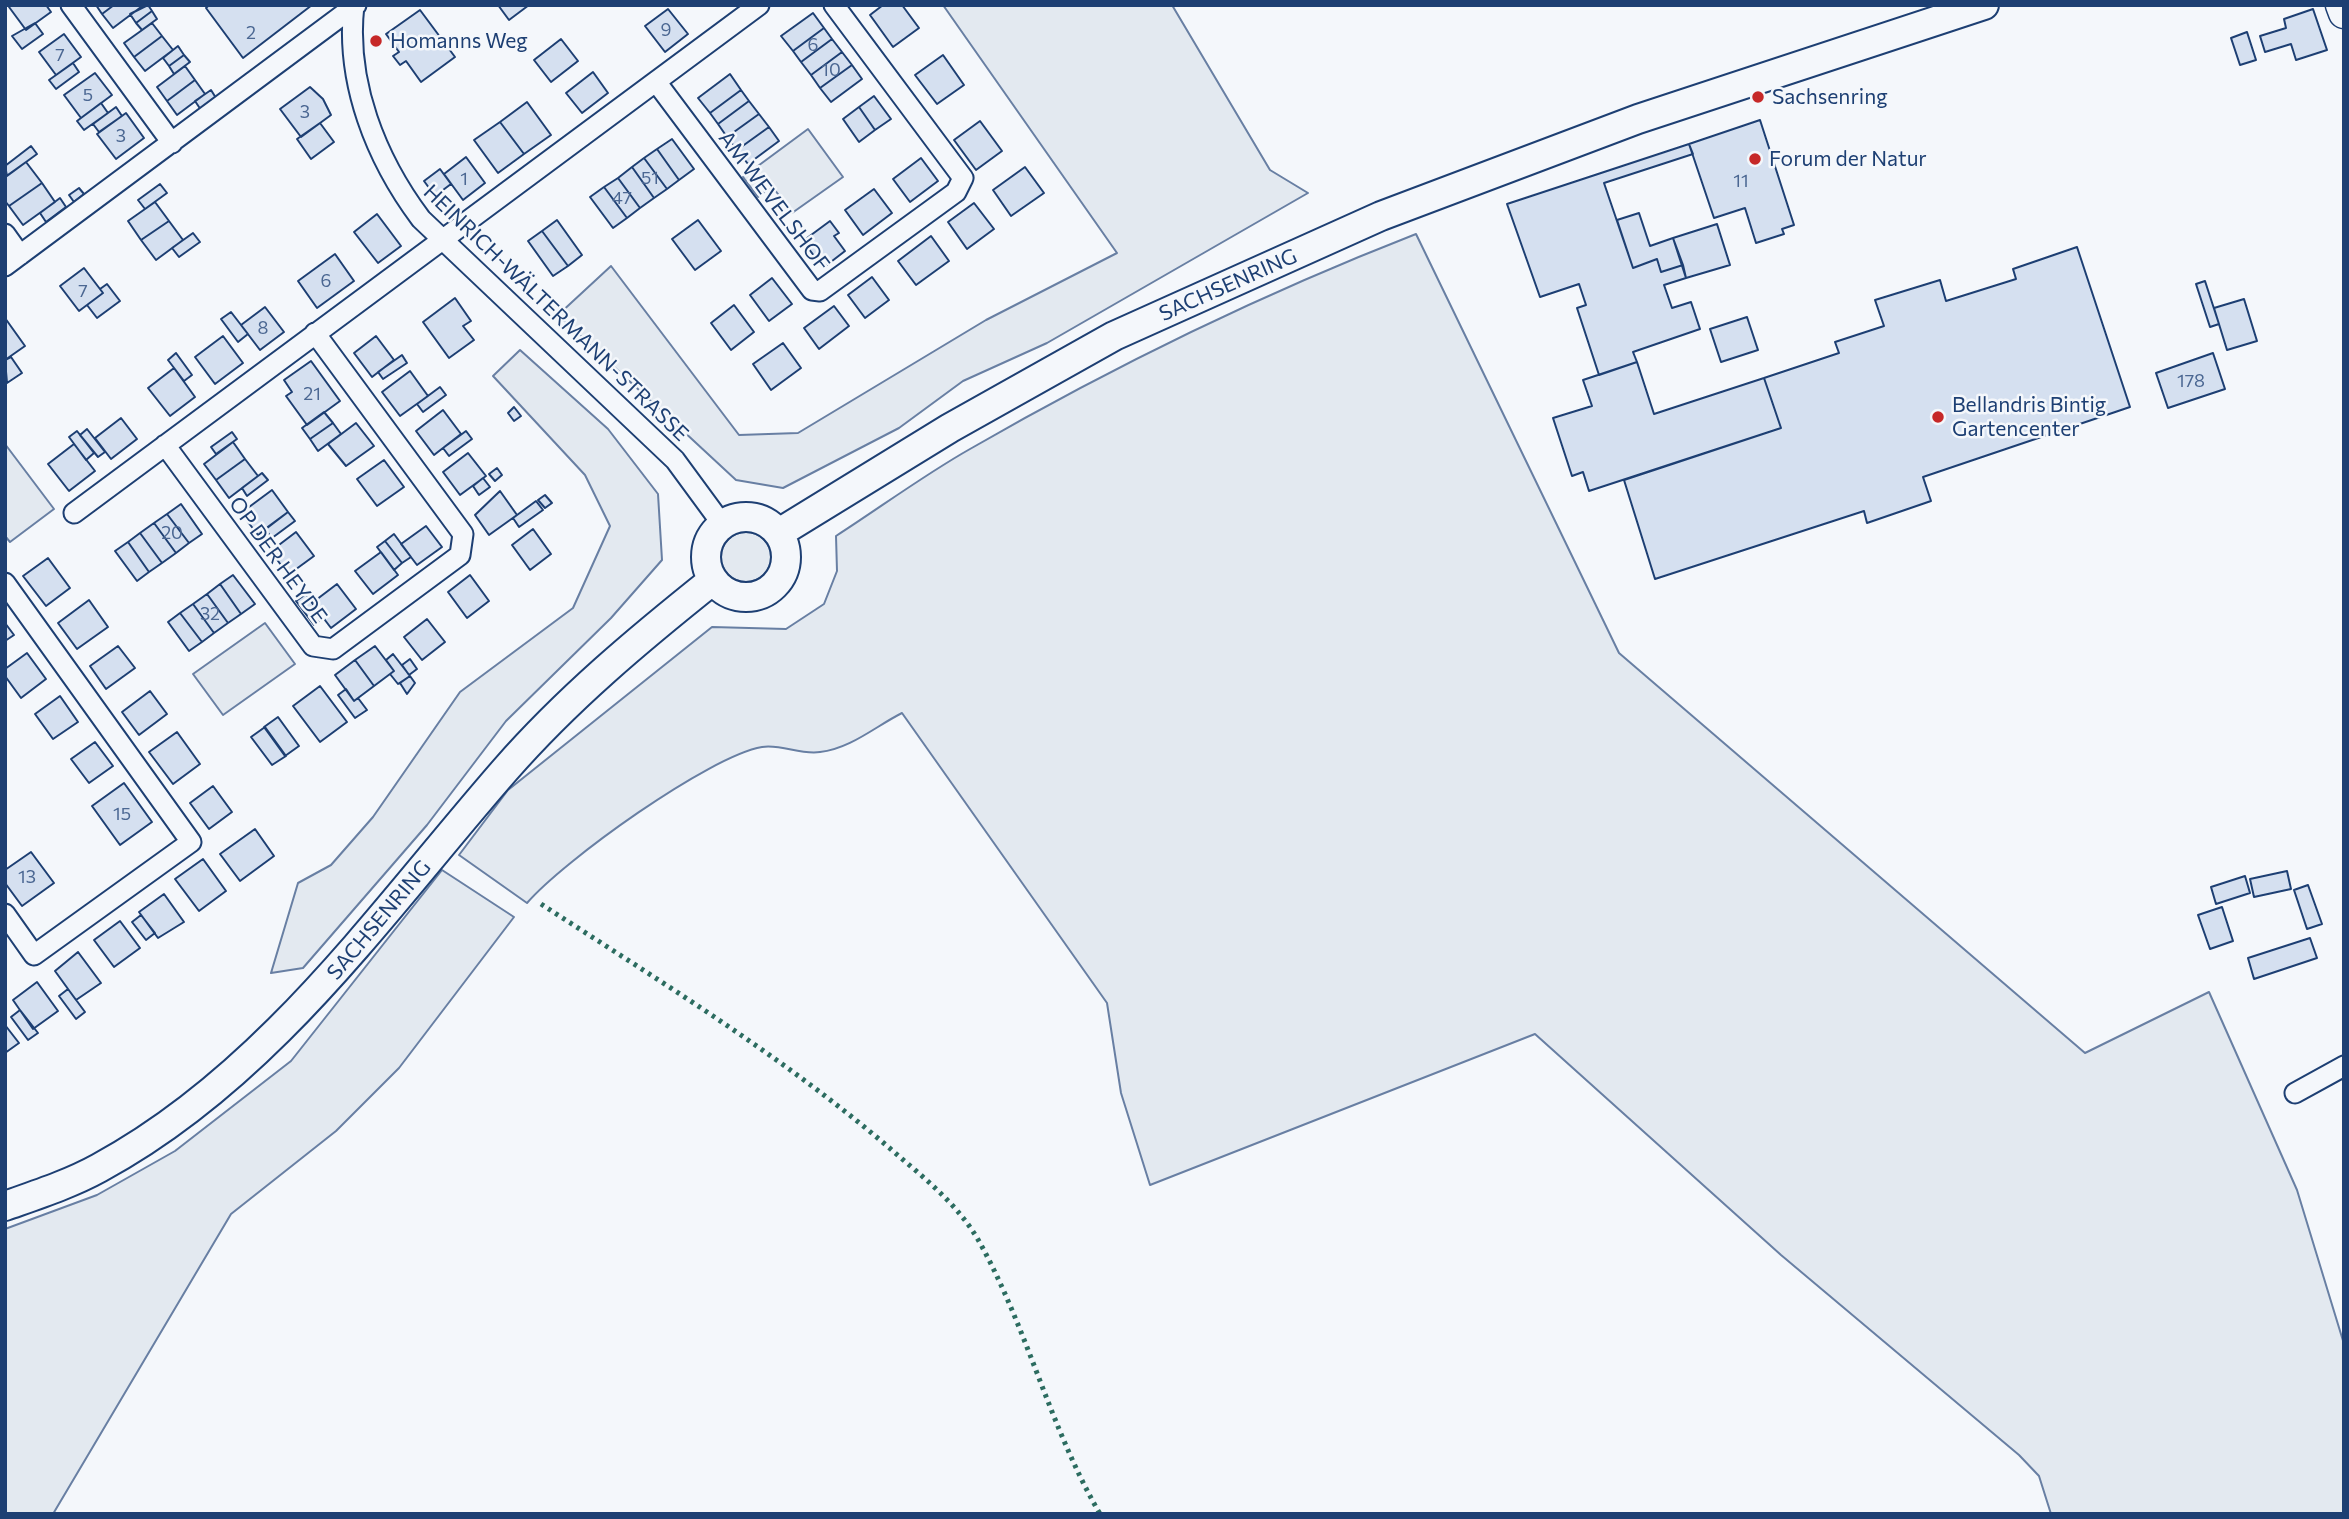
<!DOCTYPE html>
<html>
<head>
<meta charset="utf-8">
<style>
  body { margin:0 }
  #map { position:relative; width:2349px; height:1519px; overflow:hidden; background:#f4f7fb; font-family:Commissioner,sans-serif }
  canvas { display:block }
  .frame { position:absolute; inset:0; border:7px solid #1d3f73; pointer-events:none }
</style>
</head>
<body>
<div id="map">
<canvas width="2349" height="1519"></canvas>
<div class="frame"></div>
</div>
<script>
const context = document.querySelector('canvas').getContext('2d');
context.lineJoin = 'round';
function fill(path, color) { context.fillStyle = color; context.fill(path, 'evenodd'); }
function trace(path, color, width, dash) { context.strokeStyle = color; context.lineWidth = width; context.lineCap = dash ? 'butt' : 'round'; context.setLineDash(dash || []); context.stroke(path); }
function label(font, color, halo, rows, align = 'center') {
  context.font = font + ' Commissioner,sans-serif'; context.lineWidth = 5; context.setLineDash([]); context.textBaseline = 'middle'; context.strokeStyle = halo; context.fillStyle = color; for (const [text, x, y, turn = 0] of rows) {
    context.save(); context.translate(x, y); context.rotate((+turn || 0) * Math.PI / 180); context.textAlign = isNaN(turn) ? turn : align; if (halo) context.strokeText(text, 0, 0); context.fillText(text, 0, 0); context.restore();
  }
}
const green = new Path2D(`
  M943 5H1172L1270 170 1308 193 1047 343 963 381 899 428 783 488 736 480 558 315 611 266 739 435 798 433 986 320 1117 253Z
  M808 129 843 177 792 213 772 186 758 197 743 177Z
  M1416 234 1619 653 2085 1053 2209 992 2297 1190 2344 1344V1514H2051L2039 1476 2019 1455 1781 1255 1535 1034 1150 1185 1121 1093 1107 1003 902 713C876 726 850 749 820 752 800 755 782 744 762 747 709 756 563 861 527 903L459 855 508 790 712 627 786 629 824 604 837 571 836 536C881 507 924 475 970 449 1114 366 1262 294 1416 234Z
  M520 350 608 429 658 494 662 560 611 618 506 721 427 825 303 968 271 973 298 883 331 865 373 817 460 692 573 608 610 526 585 475 493 376Z
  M5 444 54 509 10 542 5 536Z
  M721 557a25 25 0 1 1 50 0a25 25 0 1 1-50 0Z
  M265 623 295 664 223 715 193 674Z
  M442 870 514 917 399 1068 336 1131 231 1214 53 1514H5V1229L97 1195 175 1151 291 1061Z`);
const building = new Path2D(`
  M12 5H46L51 12 26 30 9 7Z
  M96 5H114L102 14Z
  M114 5H139L141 7 113 28 102 14Z
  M148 5 152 11 136 23 130 14Z
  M209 5H312L243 58 206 8Z
  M498 5H529L509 20Z
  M883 5H902L919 28 893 47 870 15Z
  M668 9 688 34 665 52 645 26Z
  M2313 9 2327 50 2296 60 2291 44 2265 52 2260 36 2286 28 2284 19Z
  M420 10 455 57 421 82 406 61 400 65 393 56 399 52 386 34Z
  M152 11 157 19 142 30 136 23Z
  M813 13 824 28 793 51 781 36Z
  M35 23 43 34 22 49 12 36Z
  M152 23 162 36 134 57 124 43Z
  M824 28 832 39 801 62 793 51Z
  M2247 32 2256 60 2240 65 2231 38Z
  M64 34 81 57 56 75 39 52Z
  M162 36 173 50 145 71 134 57Z
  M561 39 578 61 551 82 534 60Z
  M832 39 842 52 811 75 801 62Z
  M178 46 184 55 169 66 163 58Z
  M842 52 852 65 820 88 811 75Z
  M184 55 190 62 174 74 169 66Z
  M943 55 964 85 937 104 915 75Z
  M73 63 79 72 56 89 49 80Z
  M852 65 862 79 831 102 820 88Z
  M185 66 195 80 167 101 157 87Z
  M593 72 608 93 582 113 566 93Z
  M95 73 112 95 81 118 64 95Z
  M730 74 741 90 710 113 698 98Z
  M195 80 205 94 177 115 167 101Z
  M310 87 323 99 331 115 301 137 280 109Z
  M211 90 216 98 201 110 195 101Z
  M741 90 749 101 718 124 710 113Z
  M874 96 891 119 875 130 859 107Z
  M749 101 759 114 727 137 718 124Z
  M527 102 551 135 524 154 500 122Z
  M101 103 108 113 84 130 77 121Z
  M116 107 122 116 99 132 93 124Z
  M859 107 875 130 859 142 843 119Z
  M126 113 144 138 116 159 97 134Z
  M759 114 769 127 737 150 727 137Z
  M1760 120 1794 225 1782 229 1784 234 1756 243 1745 208 1714 218 1689 144Z
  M980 121 1002 151 976 170 954 140Z
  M500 122 524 154 498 173 474 140Z
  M320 123 334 142 311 159 297 139Z
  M769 127 779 141 748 164 737 150Z
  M672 139 694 169 679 180 657 149Z
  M1689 144 1693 154 1604 183 1633 268 1657 259 1661 272 1683 265 1686 278 1664 285 1672 308 1691 302 1700 329 1633 352 1637 362 1599 375 1577 308 1586 305 1579 284 1540 297 1507 204Z
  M31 146 37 154 7 176 5 166Z
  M657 149 679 180 667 189 644 158Z
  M466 157 485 183 463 200 444 174Z
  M644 158 667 189 654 198 632 167Z
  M921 158 938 181 910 202 893 179Z
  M26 162 42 183 9 206 5 201V177Z
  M632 167 654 198 640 208 618 178Z
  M1025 167 1044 193 1011 216 993 190Z
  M440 169 451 184 435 196 424 181Z
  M618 178 640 208 627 218 604 187Z
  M42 183 55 202 23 225 9 206Z
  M160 184 167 193 145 209 138 200Z
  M604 187 627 218 613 228 590 197Z
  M79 188 84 194 74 202 69 195Z
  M874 189 892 213 863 235 845 210Z
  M60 198 66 207 46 222 40 213Z
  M155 202 169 221 141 240 128 221Z
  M974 203 994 229 967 249 948 222Z
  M1639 213 1650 246 1673 238 1683 265 1661 272 1657 259 1633 268 1617 220Z
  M377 214 401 246 378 263 354 232Z
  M557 220 582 255 568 266 542 231Z
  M698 220 721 251 695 270 672 239Z
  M169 221 183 240 156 260 141 240Z
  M830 221 839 233 834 236 845 251 823 268 803 241Z
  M1717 224 1730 265 1686 278 1673 238Z
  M542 231 568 266 553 276 528 241Z
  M193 233 200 242 179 257 172 248Z
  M931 236 949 261 916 285 898 261Z
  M2077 247 2130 407 1923 477 1931 501 1867 523 1864 511 1655 579 1624 480 1781 428 1764 378 1839 353 1835 342 1884 326 1875 300 1940 280 1946 301 2016 279 2013 269Z
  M335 254 354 281 317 308 298 281Z
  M84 268 103 293 79 311 60 286Z
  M872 277 889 300 865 318 848 295Z
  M772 278 792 304 769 321 750 295Z
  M2205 281 2219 324 2210 327 2196 284Z
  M107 284 120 301 97 318 87 305 103 293 100 289Z
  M455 298 471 321 463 326 474 340 449 358 423 322Z
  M2244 299 2257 341 2227 350 2214 308Z
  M734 305 754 332 731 350 711 323Z
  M834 306 849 326 819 349 804 328Z
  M265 307 284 332 260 350 241 325Z
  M231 312 248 334 238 342 221 319Z
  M1747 317 1758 350 1721 362 1710 329Z
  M5 318 25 346 5 360Z
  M223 336 243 363 215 384 195 357Z
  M376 336 394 360 372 377 354 353Z
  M783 343 801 368 771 390 753 364Z
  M176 353 192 375 184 381 168 360Z
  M2213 353 2225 389 2168 408 2156 373Z
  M402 355 407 363 383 379 378 372Z
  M11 357 22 373 7 383 5 360Z
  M311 361 340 401 307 425 286 396 292 392 284 380Z
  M1637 362 1654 414 1764 378 1781 428 1589 491 1583 472 1572 476 1553 418 1592 406 1583 380Z
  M174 368 195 397 170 416 148 388Z
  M410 371 428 396 400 416 382 392Z
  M440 387 446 395 423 412 417 404Z
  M514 407 521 416 514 421 508 413Z
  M443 410 461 434 434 455 416 431Z
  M324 412 333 423 310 439 302 428Z
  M121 418 137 439 111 459 95 438Z
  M333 423 341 434 318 451 310 439Z
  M356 423 374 446 346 466 328 444Z
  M87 429 105 452 98 457 80 435Z
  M77 431 94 453 86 460 69 437Z
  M466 431 472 439 449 456 443 448Z
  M232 432 237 439 216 454 211 447Z
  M233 442 245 459 216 480 204 464Z
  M74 444 95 471 69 491 48 464Z
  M468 453 486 476 460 495 443 472Z
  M245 459 258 476 229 498 216 480Z
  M384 460 404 487 377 506 357 479Z
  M497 468 502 475 495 481 489 474Z
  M262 473 268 480 247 496 242 488Z
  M483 478 490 487 479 495 473 486Z
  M272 490 288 512 258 535 241 513Z
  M500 491 517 515 489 535 475 515Z
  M545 495 552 503 545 508 538 500Z
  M536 501 543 510 519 527 513 518Z
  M181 504 202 534 189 543 167 514Z
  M288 512 295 521 272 538 265 529Z
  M167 514 189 543 176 553 154 523Z
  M154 523 176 553 162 563 140 533Z
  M426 526 442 547 417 565 401 544Z
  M533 529 551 554 530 570 512 545Z
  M296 532 314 556 288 575 271 551Z
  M140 533 162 563 149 572 128 542Z
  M394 534 411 557 402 563 385 541Z
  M385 541 402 563 394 570 377 547Z
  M128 542 149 572 137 581 115 551Z
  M381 552 398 575 373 594 355 571Z
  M48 558 70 588 46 606 23 576Z
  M233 575 255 604 241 614 220 584Z
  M470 575 489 601 467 618 448 592Z
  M220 584 241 614 228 623 207 594Z
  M337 584 356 609 331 628 312 603Z
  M207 594 228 623 214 633 193 604Z
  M306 594 323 618 314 625 296 601Z
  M89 600 108 627 77 649 58 623Z
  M193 604 214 633 202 642 180 613Z
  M180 613 202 642 189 651 168 622Z
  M427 619 445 642 422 660 404 637Z
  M5 623 14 635 5 641Z
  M118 646 135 668 106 689 90 666Z
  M375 646 394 671 374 686 355 660Z
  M27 653 46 679 21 698 5 676V669Z
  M393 654 410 676 398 684 390 674 394 671 386 660Z
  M410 659 417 669 409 675 402 665Z
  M355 660 374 686 354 701 335 675Z
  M410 676 415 683 407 694 400 683Z
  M320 686 347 722 320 742 293 706Z
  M346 689 354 701 358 698 367 710 355 718 338 695Z
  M150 691 167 714 139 735 122 712Z
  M60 696 78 722 53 739 35 714Z
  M278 717 299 746 285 756 264 727Z
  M265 727 286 756 272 765 251 737Z
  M177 732 200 764 173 784 149 752Z
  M95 742 113 766 89 783 71 759Z
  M124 783 152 822 120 845 92 806Z
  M213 786 232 812 209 829 190 803Z
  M255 829 274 856 240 881 220 854Z
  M31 852 54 883 22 906 5 883V870Z
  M203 859 226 891 199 911 175 879Z
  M2287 871 2291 889 2254 897 2250 879Z
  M2245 876 2250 893 2216 904 2211 887Z
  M2308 885 2322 924 2307 929 2294 890Z
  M164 894 184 922 158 938 139 912Z
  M2222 907 2233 941 2210 949 2198 915Z
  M141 915 155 933 146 940 132 922Z
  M120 921 140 948 114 967 94 940Z
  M2310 938 2317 958 2254 979 2248 958Z
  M78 952 101 983 76 1000 55 971Z
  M37 982 58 1011 33 1029 13 1000Z
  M68 989 85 1012 76 1019 59 996Z
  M20 1010 38 1033 28 1040 11 1017Z
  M5 1025 19 1043 5 1053Z`);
const street = new Path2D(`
  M71 5 172 143
  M354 5C345 82 376 159 421 219L675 460 722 524
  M657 83 812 290 820 291 956 192 963 178 834 5
  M5 234 20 255
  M5 266 356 5
  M165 445 313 646 333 649 460 555 463 534 315 333
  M74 513 759 5
  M5 583 191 842 34 955 5 914
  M2295 1093 2344 1066`);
const secondary = new Path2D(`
  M706 557a40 40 0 1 1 80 0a40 40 0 1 1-80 0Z
  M779 533 950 428 1114 336 1381 216 1638 119 1984 5
  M5 1206C36 1195 70 1184 99 1168 269 1076 381 912 505 770 567 699 639 639 713 580`);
const primary = new Path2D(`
  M2341 5 2344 13`);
const hedge = new Path2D(`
  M541 904C661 982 784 1057 893 1151 924 1178 959 1205 980 1243 1028 1330 1050 1428 1100 1514`);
const markers = [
  [376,41,7,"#c62828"],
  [1758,97,7,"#c62828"],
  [1755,159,7,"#c62828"],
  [1938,417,7,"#c62828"]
];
const numberNames = [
  ["9",666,30],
  ["2",251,33],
  ["6",813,45],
  ["7",60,55],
  ["10",831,70],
  ["5",88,95],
  ["3",305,112],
  ["3",121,136],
  ["51",650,178],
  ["1",464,179],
  ["11",1741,181],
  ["47",622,198],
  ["6",326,281],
  ["7",83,291],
  ["8",263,328],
  ["178",2191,381],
  ["21",312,394],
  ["20",172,533],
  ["32",210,614],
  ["15",122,814],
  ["13",27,877]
];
const poiNames = [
  ["Homanns Weg",390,41],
  ["Sachsenring",1772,97],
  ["Forum der Natur",1769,159],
  ["Bellandris Bintig",1952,405],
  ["Gartencenter",1952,429]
];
const streetNames = [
  ["AM WEVELSHOF",774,201,53],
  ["SACHSENRING",1228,285,-24],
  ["HEINRICH-WÄLTERMANN-STRASSE",556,313,44],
  ["OP DER HEYDE",278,560,54],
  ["SACHSENRING",379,920,-50]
];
fill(green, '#e3e9f0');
trace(green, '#687fa3', 2);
fill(building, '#d5e0f0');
trace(building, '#1d3f73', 2);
trace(street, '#1d3f73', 23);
trace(secondary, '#1d3f73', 32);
trace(primary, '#1d3f73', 33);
trace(street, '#f4f7fb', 19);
trace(secondary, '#f4f7fb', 28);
trace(primary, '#f4f7fb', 30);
trace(hedge, '#2c6c60', 5, [3.5, 5]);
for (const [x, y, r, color] of markers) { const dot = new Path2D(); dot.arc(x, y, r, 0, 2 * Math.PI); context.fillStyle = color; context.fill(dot); trace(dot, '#f4f7fb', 2.5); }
label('18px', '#4b6792', null, numberNames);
label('21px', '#1d3f73', '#f4f7fb', poiNames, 'left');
label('21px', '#1d3f73', '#f4f7fb', streetNames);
</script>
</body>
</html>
